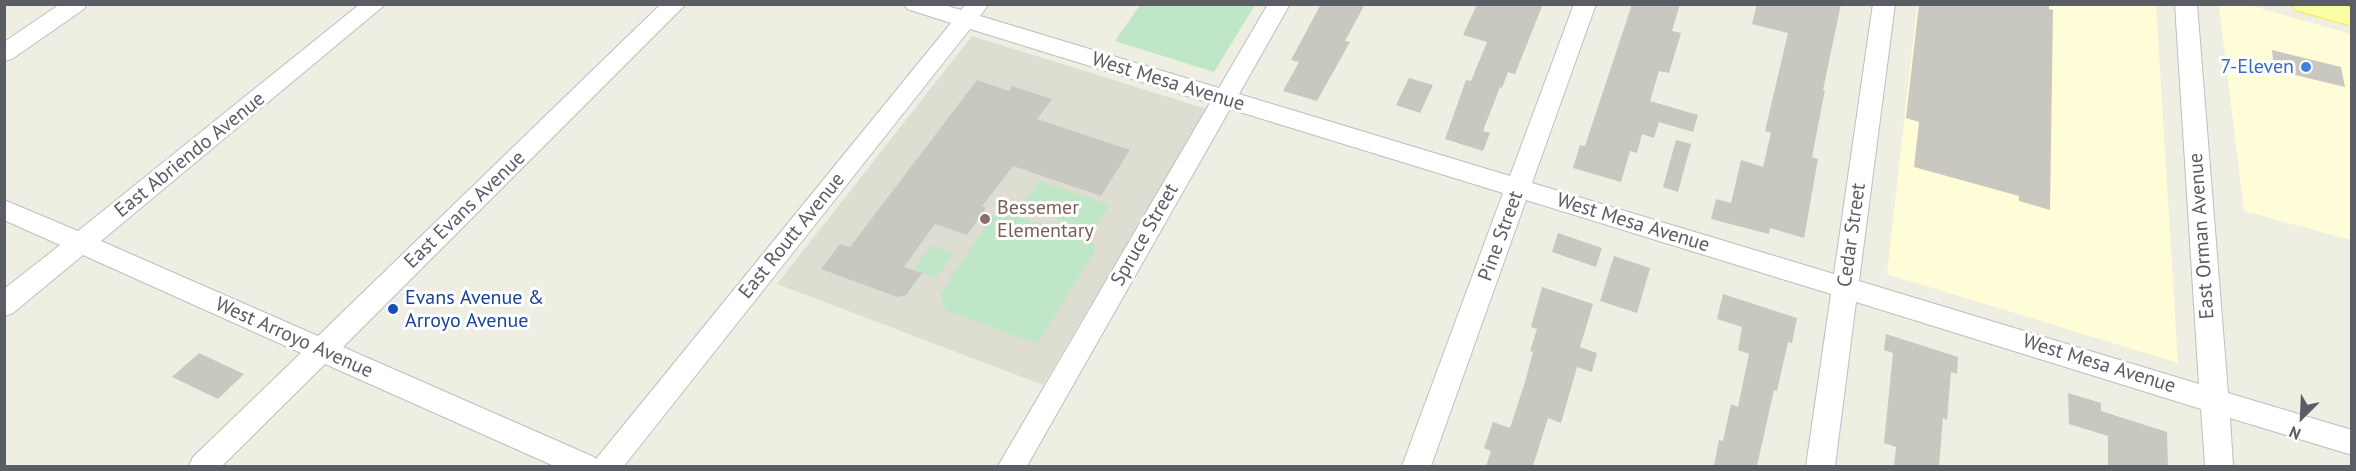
<!DOCTYPE html>
<html>
<head>
<meta charset="utf-8">
<style>
  body { margin:0 }
  #map { position:relative; width:2356px; height:471px; overflow:hidden; background:#eeeee2; font-family:"PT Sans",sans-serif }
  canvas { display:block }
  .frame { position:absolute; inset:0; border:6px solid #5b5d64; pointer-events:none }
  .north { position:absolute; left:2272px; top:387px; width:60px; height:60px; -webkit-text-stroke:4px #fff; paint-order:stroke; rotate:204deg; font-size:16px; font-weight:700; line-height:24px; text-align:center; color:#5b5d64 }
  .north::after { content:''; display:block; margin:auto; width:21px; height:27px; background:#5b5d64; clip-path:polygon(50% 0,100% 100%,50% 72%,0 100%) }
</style>
</head>
<body>
<div id="map">
<canvas width="2356" height="471"></canvas>
<div class="frame"></div>
<div class="north">N</div>
</div>
<script>
const context = document.querySelector('canvas').getContext('2d');
context.lineJoin = 'round';
function fill(path, color) { context.fillStyle = color; context.fill(path, 'evenodd'); }
function trace(path, color, width, dash) { context.strokeStyle = color; context.lineWidth = width; context.lineCap = dash ? 'butt' : 'round'; context.setLineDash(dash || []); context.stroke(path); }
function label(font, color, halo, rows, align = 'center') {
  context.font = font + ' "PT Sans",sans-serif'; context.lineWidth = 6; context.setLineDash([]); context.textBaseline = 'middle'; context.strokeStyle = halo; context.fillStyle = color; for (const [text, x, y, turn = 0] of rows) {
    context.save(); context.translate(x, y); context.rotate((+turn || 0) * Math.PI / 180); context.textAlign = isNaN(turn) ? turn : align; if (halo) context.strokeText(text, 0, 0); context.fillText(text, 0, 0); context.restore();
  }
}
const commercial = new Path2D(`
  M1917 5H2156L2178 363 1887 274Z
  M2223 5H2249L2351 34V240L2244 211 2219 7Z`);
const education = new Path2D(`
  M972 36 1207 109 1043 385 777 284Z`);
const green = new Path2D(`
  M1140 5V4L1255 5 1214 72 1115 41Z
  M1039 181 1110 205 1093 232 1021 207Z
  M1003 211 1094 243 1096 249 1037 344 945 310 940 294 993 215Z
  M931 245 953 254 936 278 914 270Z`);
const building = new Path2D(`
  M1321 4H1365L1345 41 1350 42 1317 101 1283 91 1299 62 1291 60Z
  M1477 4H1543L1515 74 1508 72 1502 88 1500 87 1483 131 1490 133 1483 151 1445 139 1466 80 1471 81 1487 42 1463 35Z
  M1632 4H1680L1672 31 1681 33 1669 73 1659 71 1650 101 1698 115 1693 132 1659 122 1654 138 1642 134 1637 153 1630 151 1621 182 1573 168 1580 145 1585 146Z
  M1757 4H1841L1823 90H1825L1812 157 1818 159 1804 238 1770 228 1769 234 1711 219 1716 199 1731 203 1741 160 1763 167 1771 133 1765 131 1788 33 1752 24Z
  M1919 4H2049V9L2053 10 2050 210 2019 201V196L1914 167 1919 122 1906 118Z
  M2272 50 2341 67 2345 87 2274 70Z
  M1409 78 1433 85 1420 113 1396 105Z
  M977 80 1009 91 1012 86 1052 99 1037 119 1130 150 1101 196 1013 166 982 206 986 208 967 235 935 224 904 267 922 273 906 295 897 297 821 269 840 244 850 247Z
  M1676 140 1691 144 1678 192 1663 187Z
  M1558 233 1602 248 1596 267 1552 252Z
  M1614 256 1650 268 1637 313 1600 301Z
  M1542 287 1593 304 1580 347 1597 353 1592 372 1577 367 1561 423 1548 418 1533 466H1486L1491 451 1484 448 1493 422 1510 428 1525 382 1533 352 1530 351 1537 329 1531 327Z
  M1723 294 1797 318 1792 343 1788 342 1777 391 1774 390 1757 466H1714L1719 440 1723 441 1731 404 1738 407 1749 354 1738 350 1742 327 1717 319Z
  M1886 334 1958 357 1957 374 1951 372 1947 420 1943 418 1939 466H1894L1896 447 1884 443 1893 353 1884 350Z
  M199 353 244 374 218 399 172 377Z
  M2068 393 2101 403V411L2167 432 2168 466H2108V436L2069 424Z`);
const minor = new Path2D(`
  M60 4H87L84 9 12 59 4 61V42Z
  M360 4H386L101 241 318 336 661 4H686L343 347 594 457 596 459 951 23 907 9 904 4H941L961 10 966 4H989L980 16 1219 88 1268 4H1290L1239 94 1510 176 1574 4H1596L1532 183 1834 274 1873 4H1895L1859 281 2199 384 2175 4H2197L2228 393 2352 430V455L2230 418 2233 466H2205L2201 409 1856 302 1835 466H1806L1831 294 1526 200 1431 466H1402L1503 193 1230 109 1027 466H998L1210 103 970 29 624 466H554L325 364 222 466H189L193 457 301 353 83 255 13 313 4 316V289L60 245 4 220V200L78 231Z`);
const major = new Path2D(`
  M2292 4H2340L2352 8V26L2295 10Z`);
const markers = [
  [2306,67,6,"#3f7fe0"],
  [985,219,6,"#8d6e63"],
  [393,309,6,"#1a4fb4"]
];
const shopNames = [
  ["7-Eleven",2294,67]
];
const streetNames = [
  ["West Mesa Avenue",1168,82,17],
  ["East Abriendo Avenue",190,155,-39],
  ["East Evans Avenue",465,210,-44],
  ["West Mesa Avenue",1633,223,17],
  ["Spruce Street",1145,235,-60],
  ["Cedar Street",1852,235,-82],
  ["East Routt Avenue",792,236,-51],
  ["Pine Street",1501,236,-70],
  ["East Orman Avenue",2202,236,-94],
  ["West Arroyo Avenue",294,338,24],
  ["West Mesa Avenue",2099,364,17]
];
const educationNames = [
  ["Bessemer",997,208],
  ["Elementary",997,231]
];
const transitNames = [
  ["Evans Avenue &",405,298],
  ["Arroyo Avenue",405,321]
];
fill(commercial, '#fefdd7');
fill(education, '#deddd1');
fill(green, '#bee6c7');
fill(building, '#c9c8c0');
trace(minor, '#bdbec4', 2);
trace(major, '#f3e956', 2);
fill(minor, '#fff');
fill(major, '#faffa6');
for (const [x, y, r, color] of markers) { const dot = new Path2D(); dot.arc(x, y, r, 0, 2 * Math.PI); context.fillStyle = color; context.fill(dot); trace(dot, '#fff', 2); }
label('20px', '#366cbe', '#fff', shopNames, 'right');
label('20px', '#5b5d64', '#fff', streetNames);
label('20px', '#785e54', '#fff', educationNames, 'left');
label('20px', '#164399', '#fff', transitNames, 'left');
</script>
</body>
</html>
